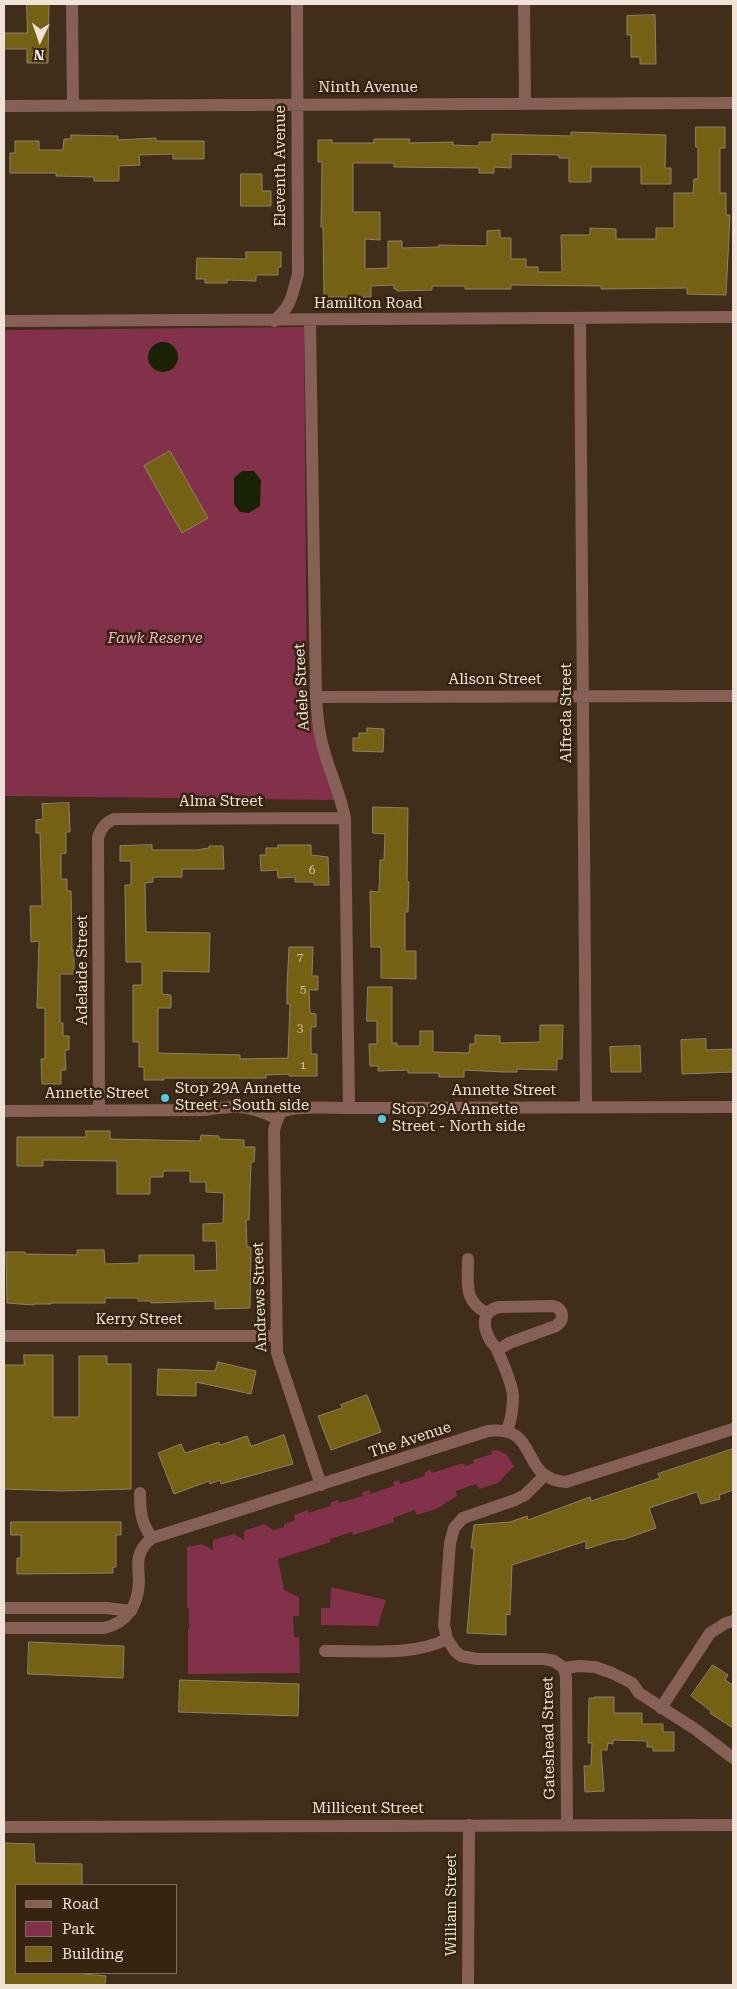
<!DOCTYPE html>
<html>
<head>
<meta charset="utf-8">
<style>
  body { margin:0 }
  #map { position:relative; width:737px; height:1989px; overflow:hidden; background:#402d1a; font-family:"Roboto Serif",serif }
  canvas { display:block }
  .frame { position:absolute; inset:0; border:5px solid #efe2d6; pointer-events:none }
  .legend { position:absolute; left:15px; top:1884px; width:162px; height:90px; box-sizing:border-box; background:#362310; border:1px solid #806f5f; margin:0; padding:6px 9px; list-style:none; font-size:15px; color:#efe2d6 }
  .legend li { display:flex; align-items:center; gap:10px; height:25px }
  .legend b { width:25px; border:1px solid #806f5f }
  .north { position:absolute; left:15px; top:15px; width:50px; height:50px; -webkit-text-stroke:4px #362310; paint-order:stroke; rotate:183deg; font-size:14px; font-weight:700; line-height:20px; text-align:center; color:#efe2d6 }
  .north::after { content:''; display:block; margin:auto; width:18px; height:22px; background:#efe2d6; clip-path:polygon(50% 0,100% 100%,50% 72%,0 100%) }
</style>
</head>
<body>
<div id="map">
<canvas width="737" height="1989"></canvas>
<div class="frame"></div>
<ul class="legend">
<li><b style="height:6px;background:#866056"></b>Road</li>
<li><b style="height:14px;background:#83304a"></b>Park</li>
<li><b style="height:14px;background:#746113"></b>Building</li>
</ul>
<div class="north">N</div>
</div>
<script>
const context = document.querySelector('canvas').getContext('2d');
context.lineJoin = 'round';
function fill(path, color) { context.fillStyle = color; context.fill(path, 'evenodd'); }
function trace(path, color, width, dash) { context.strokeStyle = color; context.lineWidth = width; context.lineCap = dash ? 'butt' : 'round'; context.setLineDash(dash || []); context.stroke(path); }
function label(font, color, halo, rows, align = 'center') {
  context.font = font + ' "Roboto Serif",serif'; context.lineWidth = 5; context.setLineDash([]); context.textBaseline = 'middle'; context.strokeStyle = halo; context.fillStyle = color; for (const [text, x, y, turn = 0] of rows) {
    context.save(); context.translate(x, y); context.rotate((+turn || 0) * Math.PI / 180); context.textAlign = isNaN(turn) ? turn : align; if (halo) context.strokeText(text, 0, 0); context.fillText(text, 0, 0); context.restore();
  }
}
const green = new Path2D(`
  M304 327 307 700 316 740 335 800 4 796V330Z
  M497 1450 507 1455 514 1466 498 1483 479 1489 476 1484 456 1491 457 1496 436 1509 417 1515 415 1510 393 1518 394 1522 353 1535 352 1532 330 1539 331 1542 278 1559 284 1590 299 1597V1616H293L294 1637H299L300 1673 188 1674V1629H189V1608H187V1547L202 1544 213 1550V1540L234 1534 244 1540V1531L264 1524 273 1530 284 1527V1524L295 1520 294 1515 308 1510V1513L331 1506V1502L338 1500 339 1503 363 1496 362 1492 369 1490 370 1494 394 1486 393 1482 399 1480 400 1484 425 1476 424 1473 430 1470 432 1473 463 1463 465 1466 474 1463 473 1460 492 1454 491 1451Z
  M331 1587 386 1600 378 1626 321 1625V1608H330Z`);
const water = new Path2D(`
  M148 357a15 15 0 1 1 30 0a15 15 0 1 1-30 0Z
  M242 471H254L261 480 260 506 249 513 240 512 234 504V478Z`);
const building = new Path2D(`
  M27 4H49L48 63H27V49H4V33H27Z
  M655 15 656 64H640V57H631V35H627V16Z
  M696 127H725V148H720V193H726V215H730L726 295 687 294V288L601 289V286L511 285V289H465V286H432V290L397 291V289H394V285L371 286V297H324L323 227H321L322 162H318V140H332V143H374V139H410L409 143 453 142V145L479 146V142H492V134L571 136V132L666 135 665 168H671V184H641V167H591V182H569V158H559V155L511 154V168L494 167V173H479V168L394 167V163H353V212H380V240L365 239V269L388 268V241H402V248L439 247V245L487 246V231L500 230V238H511V259H526V267H538V272H562L561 235H590V228L616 229V239H656V228H674V193H693L694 179H698V147H696Z
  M71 135 118 136V140L156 138V141H204V159H173V154L139 155 140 165 119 166V181H94V177L56 176V173H10V153H15V141H39V150H63L64 139H71Z
  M241 174H262V191H271V206H241Z
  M246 252H281V267H278V275H256V281L227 280V283H205V279H196L197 258 246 259Z
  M170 451 208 518 182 533 144 466Z
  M367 728 384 729 383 752 353 751V738H359V733H367Z
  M69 803 70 832H66V853L61 854V879H67V891H71L72 950H74V974H60V1023H63V1036H69V1050H65L66 1070H61V1084H42L41 1059H45V1008H37L39 941 31 942 30 906H42L40 833H36V820L43 819 42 804Z
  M373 807 408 808 407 881 409 882 408 912H405V951H416V979L381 978V947H371L370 891 379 892 380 860H384L385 834 373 833Z
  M152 845V850H197L209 848V846H223L224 869H182V877H153V882L145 883 146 932 210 933 209 972 162 971V994L171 995V1008H158V1053L240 1055V1059L288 1058 290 1004H287V987L289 947H313L312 976H318V990H309L310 1013 316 1014V1027H311V1054H317V1076H289V1074L266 1075V1078H164V1080H144V1067H139V1042H133V985H142V962H126L125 885H131V861H120V846Z
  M278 845H311V855L328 857 329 885H314V882H295V877L278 878 277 870 261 871 260 855H266V848H278Z
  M368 987H392V1043H397V1046H420V1031H433V1052L469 1053 470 1044H475V1035L500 1036V1043L540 1042V1025H563L562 1059H557V1070L517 1069V1072H504L464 1070V1077H439V1073H408V1070L378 1071V1066H370L369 1044H377V1021H367Z
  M706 1039V1050L733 1049V1072L682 1074 681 1040Z
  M640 1046 641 1072H611L610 1047Z
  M86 1131H110V1139L200 1141 201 1135 219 1136V1139L244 1140V1147H255L254 1162H251L249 1220H246L247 1247H251L250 1308 215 1309V1301L151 1303 150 1301H138V1298H105V1303H51V1304H34V1305L7 1303 6 1252H25V1254L77 1255V1250H104L105 1264 139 1263V1255H194V1271L217 1270 216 1241H203V1224L223 1223 224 1193 206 1192V1182H190V1171H163V1177H150V1194H117V1161L43 1160V1166H17V1137H86Z
  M24 1355H53V1417H79V1356H107V1364H131V1489L62 1491 4 1489V1365H24Z
  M218 1362 256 1371 251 1394 196 1382V1396L157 1395 158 1369 215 1371Z
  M367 1395 381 1432 331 1450 318 1416 342 1408 341 1405Z
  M284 1435 293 1464 221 1484 220 1480 210 1484 209 1481 174 1494 158 1453 181 1444 185 1453 219 1442 220 1445 247 1436 251 1446Z
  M733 1449V1490L719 1495 720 1499 701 1504 697 1492 649 1508 656 1528 622 1540 621 1539 611 1541 586 1549V1541L512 1565 510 1615 506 1614V1635L467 1633 474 1548H471L474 1525 510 1522 527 1516 528 1520 590 1497 591 1501 660 1478 658 1474Z
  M11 1522H121V1535H116V1567H113V1573L17 1574V1558H21V1535H11Z
  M29 1642 124 1646 123 1678 28 1674Z
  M713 1665 728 1675 725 1680 733 1685V1728L710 1713 711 1711 691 1696Z
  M180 1680 299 1684 298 1716 179 1712Z
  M595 1697H614V1713H642V1724H663V1732H674V1751H653V1747H647V1741L613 1740V1744L608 1743 607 1750H601L604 1791 585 1792 584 1766H591L592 1743H588L589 1698H595Z
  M4 1843 34 1844 35 1863 82 1864V1885H16V1973H83V1974L106 1976 105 1985H4Z`);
const minor = new Path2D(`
  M72 4 73 105
  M524 4 525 103
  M4 106 733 103
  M580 318 586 1107
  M4 321 733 317
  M274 321C293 304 291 297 298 274L297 4
  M310 321 316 697C317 712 318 728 322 743 328 769 340 792 345 818L349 1108
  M316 697 733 696
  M99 1110 98 838C101 828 105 823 114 819L345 818
  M4 1111 205 1110C236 1105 249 1105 278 1119
  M468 1259C468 1283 463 1301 487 1313
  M4 1336H275
  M498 1350 509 1343 556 1326C565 1320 564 1308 553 1306L500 1307C482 1310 482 1325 490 1340 492 1344 497 1347 498 1352 503 1363 512 1385 513 1396 513 1408 511 1420 507 1431
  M544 1476 525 1495 515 1500 463 1518 454 1528 450 1543 444 1625 447 1639 455 1651 461 1656 477 1659H544L554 1661 564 1668 566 1677 567 1825
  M321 1485 277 1353 274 1130C276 1124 277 1116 282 1112 293 1105 335 1108 349 1108L733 1107
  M140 1493C140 1511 141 1523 152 1538
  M4 1608H107L131 1611
  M4 1628H104C127 1623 138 1605 139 1582 139 1574 137 1565 139 1557 140 1550 146 1543 152 1538L488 1431C541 1424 518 1479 566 1482L733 1429
  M325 1651C364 1650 412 1657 447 1639
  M564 1668 579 1666 595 1667 612 1673 632 1683 639 1693 695 1729 733 1758
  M661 1708 710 1633 726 1623 733 1621
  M4 1827 733 1825
  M468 1985 469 1825`);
const markers = [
  [165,1098,5,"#56c9e1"],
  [382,1119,5,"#56c9e1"]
];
const numberNames = [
  ["6",312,870],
  ["7",300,957],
  ["5",303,989],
  ["3",300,1028],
  ["1",303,1065]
];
const streetNames = [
  ["Ninth Avenue",368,88],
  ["Eleventh Avenue",281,166,-90],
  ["Hamilton Road",368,304],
  ["Alison Street",495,680],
  ["Adele Street",302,687,-93],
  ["Alfreda Street",567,713,-90],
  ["Alma Street",221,802],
  ["Adelaide Street",83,970,-90],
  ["Annette Street",504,1091],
  ["Annette Street",97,1094],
  ["Andrews Street",260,1297,-92],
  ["Kerry Street",139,1320],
  ["The Avenue",410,1440,-18],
  ["Gateshead Street",549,1738,-91],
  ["Millicent Street",368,1809],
  ["William Street",452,1905,-90]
];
const parkNames = [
  ["Fawk Reserve",155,639]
];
const poiNames = [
  ["Stop 29A Annette",175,1089],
  ["Street - South side",175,1106],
  ["Stop 29A Annette",392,1110],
  ["Street - North side",392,1127]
];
fill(green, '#83304a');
fill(water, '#1a2206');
fill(building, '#746113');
trace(building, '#8c8367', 1);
trace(minor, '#866056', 12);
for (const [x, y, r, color] of markers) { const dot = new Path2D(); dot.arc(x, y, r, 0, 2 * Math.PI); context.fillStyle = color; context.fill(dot); trace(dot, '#362310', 2); }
label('12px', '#d0c2a5', null, numberNames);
label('15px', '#efe2d6', '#362310', streetNames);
label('italic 15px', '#fbb0c2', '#362310', parkNames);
label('15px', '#efe2d6', '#362310', poiNames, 'left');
</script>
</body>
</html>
